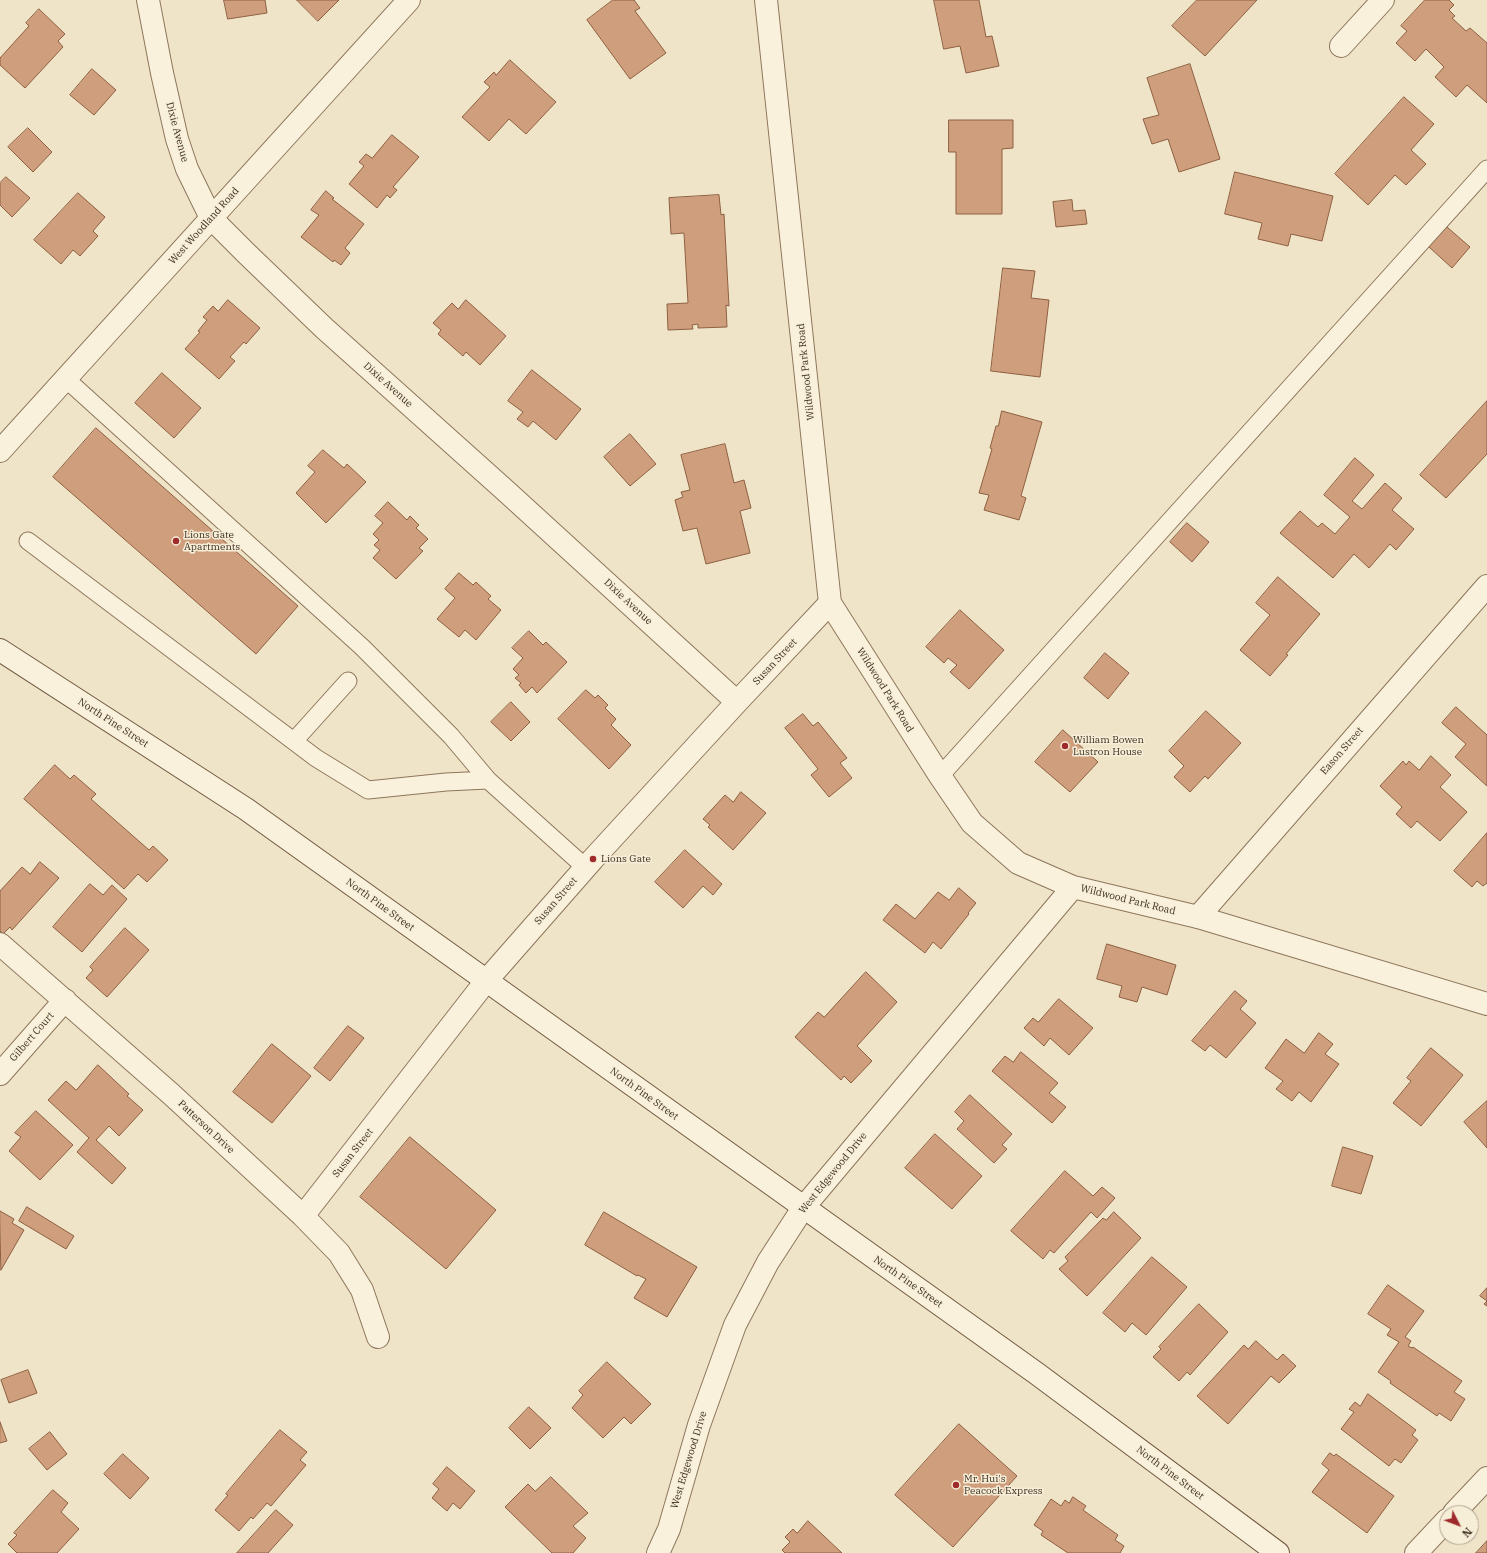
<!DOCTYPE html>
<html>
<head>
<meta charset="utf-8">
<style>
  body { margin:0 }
  #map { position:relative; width:1487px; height:1553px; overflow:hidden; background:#f0e4c8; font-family:"IBM Plex Serif",serif }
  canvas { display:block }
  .north { position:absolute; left:1439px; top:1505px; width:40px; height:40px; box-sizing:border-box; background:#f7eed8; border:1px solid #ada18e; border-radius:50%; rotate:132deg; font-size:11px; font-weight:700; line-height:16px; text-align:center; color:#3d2e20 }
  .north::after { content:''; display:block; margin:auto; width:14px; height:18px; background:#9e2a2b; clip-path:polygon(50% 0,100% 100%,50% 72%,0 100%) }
</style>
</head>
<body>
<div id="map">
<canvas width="1487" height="1553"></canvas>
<div class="north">N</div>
</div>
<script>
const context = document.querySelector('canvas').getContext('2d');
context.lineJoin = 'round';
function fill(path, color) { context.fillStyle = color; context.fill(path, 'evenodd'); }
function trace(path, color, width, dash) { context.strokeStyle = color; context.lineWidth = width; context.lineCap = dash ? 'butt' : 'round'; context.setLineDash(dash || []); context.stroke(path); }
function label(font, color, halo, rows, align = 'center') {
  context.font = font + ' "IBM Plex Serif",serif'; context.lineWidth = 3; context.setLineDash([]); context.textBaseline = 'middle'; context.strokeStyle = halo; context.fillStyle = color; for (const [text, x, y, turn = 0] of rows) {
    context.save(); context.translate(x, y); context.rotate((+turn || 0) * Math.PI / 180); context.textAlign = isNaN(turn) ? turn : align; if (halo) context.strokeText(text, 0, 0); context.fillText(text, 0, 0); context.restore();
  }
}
const building = new Path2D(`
  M224 0H265L267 13 228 19Z
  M297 0H339L318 21Z
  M613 0H634L640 8 635 11 666 53 630 79 587 20Z
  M934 0H979L986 37 992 36 999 66 966 73 960 46 944 49Z
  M1197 0H1257L1205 56 1172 26Z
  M1425 0H1449L1454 5 1449 10 1455 16 1452 18 1466 31 1470 28 1487 43V103L1467 85 1456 97 1435 77 1444 67 1426 49 1415 61 1396 43 1407 31 1401 26Z
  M39 9 65 34 58 41 63 47 25 88 0 65V58L29 26 26 23Z
  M510 60 556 102 526 134 509 119 489 141 462 117 490 87 484 82 494 72 496 75Z
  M1190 64 1220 159 1179 172 1168 139 1152 144 1143 119 1159 115 1147 78Z
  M92 69 116 90 94 115 70 95Z
  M1404 97 1434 124 1411 150 1426 164 1406 185 1395 175 1368 205 1335 174Z
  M949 120H1013V148L1002 149V214H956V152H949Z
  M28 128 52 152 33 172 8 147Z
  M392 135 419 157 393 187 397 190 390 198 387 195 377 208 349 184 364 166 359 162 366 154 372 158Z
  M1235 172 1333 196 1322 241 1291 234 1288 246 1258 239 1262 223 1225 214Z
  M6 177 30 198 12 217 0 205V183Z
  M326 191 334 198 332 199 364 224 345 248 350 253 341 265 334 260 333 262 301 237 319 215 311 210Z
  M78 193 105 217 93 231 98 236 80 256 73 250 61 264 34 240Z
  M719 195 721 215 724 214 729 306 726 305 727 327 698 328V324L692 325 693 329 668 330 667 304 688 303 684 233 671 234 669 198Z
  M1072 200 1073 211 1085 210 1087 224 1056 227 1053 202Z
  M1447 227 1470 247 1452 268 1429 247Z
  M1003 268 1035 271 1031 298 1049 300 1040 377 991 371Z
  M228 300 260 328 246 344 244 342 230 357 235 361 219 379 185 349 200 332 198 331 207 320 203 317 213 306 218 311Z
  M466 300 506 336 480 365 466 352 463 356 438 334 441 330 433 323 452 303 458 309Z
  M532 370 581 409 556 440 533 421 528 427 517 419 523 412 508 401Z
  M162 373 201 408 174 438 135 403Z
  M1487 401V454L1446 498 1420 475Z
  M1002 411 1042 422 1021 496 1026 498 1019 520 984 510 989 495 979 493 992 449 990 448 996 426H998Z
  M96 428 298 606 256 654 53 477Z
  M630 434 656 464 630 486 604 457Z
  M725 444 734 483 744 480 751 508 740 511 750 553 706 564 697 528 683 531 675 500 683 497 681 492 690 490 681 455Z
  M323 450 344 468 347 464 366 482 326 523 296 493 315 472 308 466Z
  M1355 458 1374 475 1352 501 1362 509 1385 483 1402 498 1392 510 1414 529 1396 550 1390 544 1369 568 1354 554 1333 578 1280 533 1300 511 1318 527 1322 523 1335 534 1350 517 1324 495Z
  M388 502 407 520 410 516 419 525 416 528 428 539 419 548 423 551 396 579 373 558 380 550 374 545 379 540 373 534 383 523 375 516Z
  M1187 523 1209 542 1192 562 1170 542Z
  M459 573 473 585 476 582 491 596 488 599 501 610 476 640 465 630 459 637 437 619 455 598 445 589Z
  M1278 577 1320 614 1286 654 1288 655 1270 676 1240 650 1270 615 1256 603Z
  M960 610 1004 650 969 689 950 672 957 665 948 658 944 663 926 647Z
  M529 631 543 645 546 642 567 662 537 693 532 687 526 693 519 685 521 683 515 678 519 675 513 669 523 658 512 648Z
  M1105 653 1129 673 1108 699 1084 678Z
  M586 690 595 698 598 695 608 705 605 708 616 719 611 725 631 745 609 769 558 719Z
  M511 702 530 722 511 741 491 722Z
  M1456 707 1487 735V786L1455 757 1466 744 1442 723Z
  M1206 711 1241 743 1208 779 1205 776 1190 792 1174 777 1184 766 1169 751Z
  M803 714 813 726 818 722 847 758 840 763 852 778 829 797 811 775 818 769 785 728Z
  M1063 730 1098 762 1070 792 1035 762Z
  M1431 756 1451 775 1440 787 1467 812 1440 841 1417 821 1411 828 1396 814 1402 807 1380 786 1403 761 1406 765 1409 761 1419 770Z
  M55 765 70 779 74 775 96 794 91 799 149 850 153 846 168 860 147 882 138 874 124 889 24 799Z
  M741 792 766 813 733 850 708 827 710 825 703 819 725 795 733 802Z
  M1487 833V883L1483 886 1477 881 1472 887 1454 871Z
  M685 850 722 884 713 895 703 886 683 908 655 882Z
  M40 862 59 878 12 930 10 927 3 934 0 931V891L22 867 30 874Z
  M90 884 103 895 112 885 127 899 82 952 53 927Z
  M959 888 976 903 968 913 969 914 941 949 933 942 925 953 883 920 896 904 915 919 938 892 949 900Z
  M125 928 149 950 107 997 86 978 93 970 90 967Z
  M1107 944 1176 965 1167 995 1142 987 1137 1002 1119 997 1122 986 1097 979Z
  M866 972 897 1002 857 1046 872 1061 851 1083 844 1076 841 1080 795 1037 818 1012 824 1017Z
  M1235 991 1247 1001 1240 1009 1256 1023 1226 1058 1210 1045 1205 1051 1192 1041Z
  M1059 999 1093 1028 1069 1055 1050 1038 1044 1046 1024 1028 1033 1018 1038 1022Z
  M348 1026 364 1038 330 1081 314 1068Z
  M1319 1033 1333 1044 1325 1054 1339 1064 1311 1102 1299 1092 1292 1101 1276 1089 1283 1081 1265 1068 1286 1039 1304 1053Z
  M272 1044 311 1076 272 1123 233 1092Z
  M1431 1048 1463 1075 1421 1126 1393 1103 1411 1081 1407 1078Z
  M1021 1052 1058 1083 1049 1093 1066 1107 1052 1123 992 1071 1005 1056 1013 1062Z
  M98 1065 129 1094 127 1096 143 1110 119 1136 109 1126 96 1140 126 1168 112 1184 77 1152 89 1138 48 1100 66 1081 76 1090Z
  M970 1095 1012 1134 1002 1145 1007 1149 994 1163 957 1129 964 1121 955 1112Z
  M1487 1101V1148L1464 1122Z
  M36 1111 73 1145 40 1180 9 1151 21 1137 15 1133Z
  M935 1134 982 1176 952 1209 905 1168Z
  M410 1137 496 1210 446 1269 360 1197Z
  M1343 1147 1373 1156 1361 1194 1332 1186Z
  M1065 1171 1093 1196 1102 1187 1115 1198 1097 1218 1091 1212 1054 1253 1050 1250 1043 1259 1011 1231Z
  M27 1207 74 1236 66 1249 19 1221Z
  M0 1211 14 1219 12 1223 24 1230 1 1270Z
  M604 1212 697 1267 667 1317 634 1298 646 1279 638 1275 637 1276 585 1245Z
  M1114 1212 1141 1238 1087 1296 1059 1269 1068 1261 1065 1257 1103 1218 1106 1220Z
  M1152 1257 1187 1287 1146 1335 1132 1323 1125 1332 1103 1313Z
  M1388 1285 1424 1311 1405 1337 1411 1341 1408 1346 1412 1348 1413 1347 1462 1381 1454 1392 1465 1399 1451 1421 1439 1413 1437 1416 1390 1383 1391 1381 1378 1372 1399 1342 1387 1335 1391 1329 1368 1314Z
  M1487 1288V1306L1484 1304 1487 1301 1480 1296Z
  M1199 1304 1228 1332 1190 1375 1187 1372 1179 1381 1153 1357 1161 1349 1159 1347Z
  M1256 1341 1277 1360 1283 1354 1296 1366 1279 1383 1271 1376 1228 1424 1197 1396 1244 1345 1248 1349Z
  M607 1362 651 1404 631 1424 624 1417 603 1438 572 1408 583 1395 579 1391Z
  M28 1370 37 1393 9 1403 1 1380Z
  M1368 1394 1416 1430 1412 1435 1418 1440 1401 1463 1395 1459 1389 1466 1341 1429 1354 1412 1349 1409 1355 1402 1360 1406Z
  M529 1407 551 1428 530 1449 509 1428Z
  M0 1422 7 1441 0 1443Z
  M959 1424 1017 1476 953 1547 895 1495Z
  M280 1430 307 1452 300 1460 306 1465 271 1506 267 1503 253 1519 251 1517 239 1531 215 1510 228 1495 226 1494Z
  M50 1432 67 1454 47 1470 29 1449Z
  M1330 1453 1334 1456 1336 1454 1394 1496 1367 1533 1312 1492 1329 1470 1322 1464Z
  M123 1454 149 1478 130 1499 104 1474Z
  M447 1467 475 1491 460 1509 453 1503 447 1511 432 1498 439 1489 433 1484Z
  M551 1477 588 1513 573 1526 586 1538 573 1553H552L505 1507 528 1484 535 1491Z
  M53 1490 68 1503 61 1512 79 1529 57 1553H17L8 1544 17 1535 14 1533Z
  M1073 1497 1086 1506 1083 1510 1118 1535 1115 1540 1124 1546 1120 1553H1068L1041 1535 1043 1531 1034 1525 1051 1499 1061 1506 1065 1500 1069 1503Z
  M276 1510 293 1525 268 1553H237Z
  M808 1521 842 1553H785L782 1550 790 1542 785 1537 793 1529 797 1533Z
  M1487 1541V1553H1476Z`);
const service = new Path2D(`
  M66 379 362 647 451 736 488 780
  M28 541 316 758 368 790 446 782 488 780 585 867
  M294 741 348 681
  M940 776 1487 169`);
const minor = new Path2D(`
  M148 0 162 73 177 139 187 169 211 218 247 254 324 328 507 492 737 702
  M1341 46 1383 0
  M0 451 409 0
  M1198 917 1487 586
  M0 944 171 1094 303 1216 339 1253 362 1290 378 1337
  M0 1074 65 1000
  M303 1216 486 981 593 859 737 702 830 603`);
const tertiary = new Path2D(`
  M766 0 830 603 940 776 972 823 1018 863 1073 887 1198 917 1487 1004
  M1454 1513 1487 1478
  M658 1553 669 1529 699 1425 735 1325 768 1262 803 1208 1073 887
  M1416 1553 1447 1520`);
const secondary = new Path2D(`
  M0 650 246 809 1036 1373 1278 1553`);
const markers = [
  [176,541,4,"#9e2a2b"],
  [1065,746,4,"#9e2a2b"],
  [593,859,4,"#9e2a2b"],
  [956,1485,4,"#9e2a2b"]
];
const streetNames = [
  ["Dixie Avenue",177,132,75],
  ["West Woodland Road",204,226,-48],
  ["Wildwood Park Road",806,372,-96],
  ["Dixie Avenue",388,385,42],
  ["Dixie Avenue",628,602,43],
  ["Susan Street",775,662,-47],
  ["Wildwood Park Road",885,690,58],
  ["North Pine Street",113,723,33],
  ["Eason Street",1342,751,-49],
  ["Wildwood Park Road",1128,900,14],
  ["Susan Street",556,901,-49],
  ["North Pine Street",380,905,36],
  ["Gilbert Court",32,1037,-49],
  ["North Pine Street",644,1094,36],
  ["Patterson Drive",206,1127,43],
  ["Susan Street",353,1153,-52],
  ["West Edgewood Drive",833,1173,-51],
  ["North Pine Street",908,1282,35],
  ["West Edgewood Drive",689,1460,-73],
  ["North Pine Street",1170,1473,37]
];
const poiNames = [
  ["Lions Gate",184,535],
  ["Apartments",184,547],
  ["William Bowen",1073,740],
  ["Lustron House",1073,752],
  ["Lions Gate",601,859],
  ["Mr. Hui's",964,1479],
  ["Peacock Express",964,1491]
];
fill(building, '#cf9f7d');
trace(building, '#8d5f41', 1);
trace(service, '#8d765c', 19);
trace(minor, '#8d765c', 24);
trace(tertiary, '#8d765c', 24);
trace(secondary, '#6f573f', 24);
trace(service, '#faf1dc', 17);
trace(minor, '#faf1dc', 22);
trace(tertiary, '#faf1dc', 22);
trace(secondary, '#faf1dc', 22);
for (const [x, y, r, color] of markers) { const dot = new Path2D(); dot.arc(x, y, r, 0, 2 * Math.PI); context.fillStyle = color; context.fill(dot); trace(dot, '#f7eed8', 1.5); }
label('10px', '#3d2e20', '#f7eed8', streetNames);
label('10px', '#3d2e20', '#f7eed8', poiNames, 'left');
</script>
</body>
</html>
